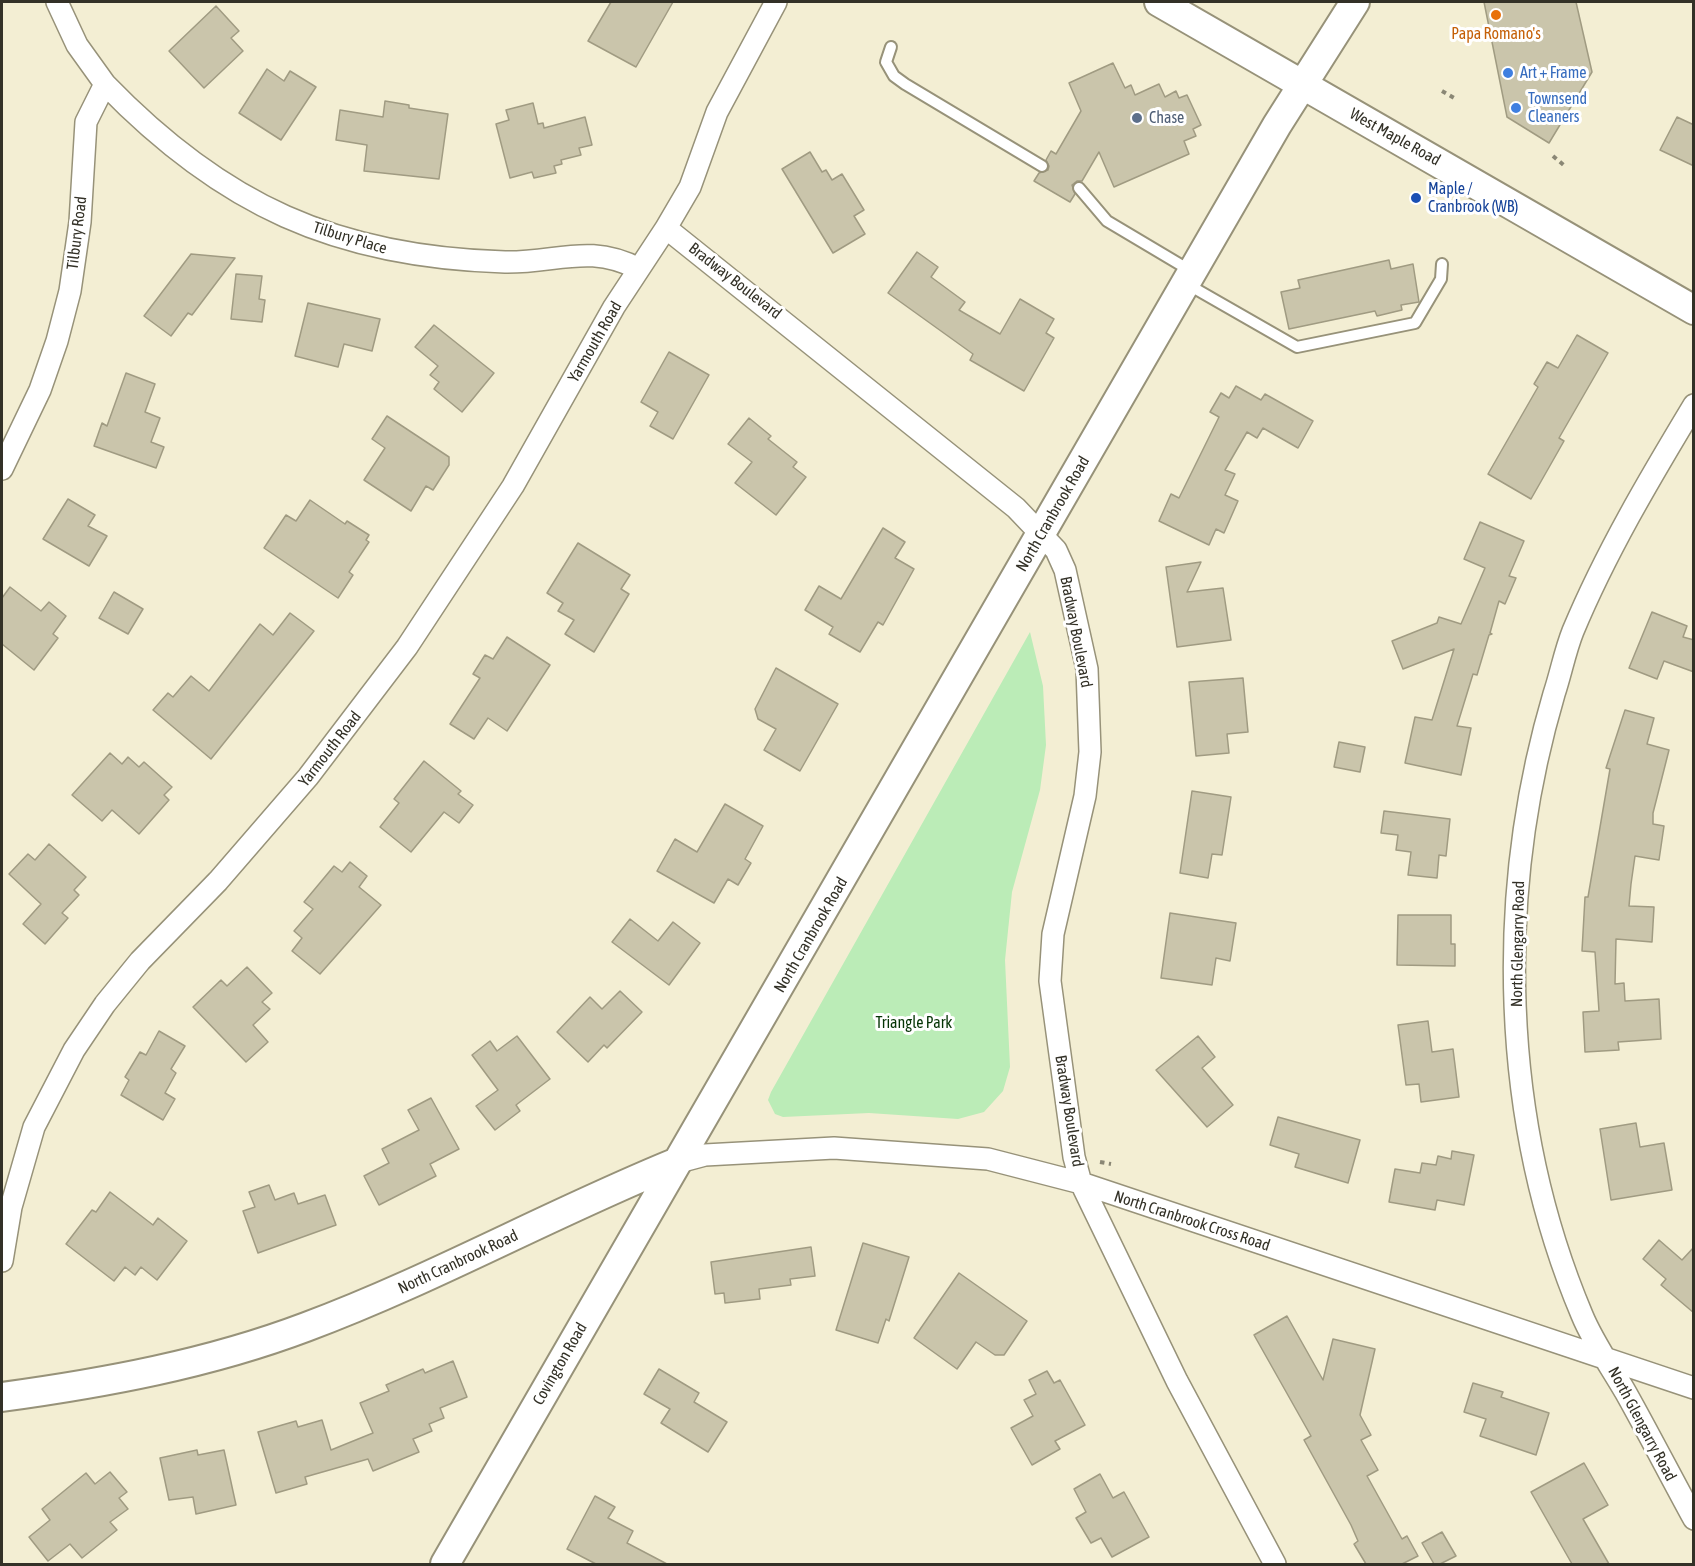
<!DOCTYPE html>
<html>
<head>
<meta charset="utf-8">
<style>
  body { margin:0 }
  #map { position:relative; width:1695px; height:1566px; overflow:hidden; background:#f3eed3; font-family:"Asap Condensed",sans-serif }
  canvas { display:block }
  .frame { position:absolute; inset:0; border:3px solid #333127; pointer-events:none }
</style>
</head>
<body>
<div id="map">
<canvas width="1695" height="1566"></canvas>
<div class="frame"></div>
</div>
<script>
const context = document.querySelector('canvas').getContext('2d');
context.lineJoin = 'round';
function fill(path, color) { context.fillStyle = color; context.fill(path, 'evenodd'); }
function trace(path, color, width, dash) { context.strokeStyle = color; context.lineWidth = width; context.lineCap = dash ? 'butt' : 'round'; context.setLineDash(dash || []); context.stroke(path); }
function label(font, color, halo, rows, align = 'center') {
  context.font = font + ' "Asap Condensed",sans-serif'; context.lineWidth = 6; context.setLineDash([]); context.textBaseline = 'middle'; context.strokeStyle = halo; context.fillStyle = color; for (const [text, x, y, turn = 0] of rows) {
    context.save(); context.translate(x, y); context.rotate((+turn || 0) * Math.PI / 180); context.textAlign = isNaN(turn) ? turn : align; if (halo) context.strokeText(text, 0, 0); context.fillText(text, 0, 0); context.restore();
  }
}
const green = new Path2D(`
  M1030 632 1043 686 1046 745 1040 790 1012 892 1005 960 1010 1067 1003 1091 984 1112 958 1119 869 1113 783 1117 775 1114 768 1100 771 1092Z`);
const building = new Path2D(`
  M611 2H673L636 67 588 41Z
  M1484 2H1576L1592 72 1549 143 1507 117Z
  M216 6 239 31 231 38 243 51 204 88 169 51Z
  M1113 63 1125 88 1131 85 1135 95 1159 84 1165 97 1176 91 1179 98 1187 95 1201 125 1193 129 1196 136 1184 141 1189 154 1114 187 1099 152 1082 181H1077L1072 185 1075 194 1070 202 1034 181 1039 173 1048 170 1049 166 1046 160 1051 151 1056 154 1081 111 1069 83Z
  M267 69 284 81 290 71 316 87 281 140 239 113Z
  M385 101 409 105V108L448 114 439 179 364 171 367 145 336 140 340 110 383 117Z
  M533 103 538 124 543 123 544 128 585 117 592 145 579 148 581 155 561 160 562 164 554 166 556 173 534 178 532 172 510 178 496 124 509 120 506 110Z
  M1677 117 1694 125V166L1660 150Z
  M810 152 822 172 826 170 832 180 842 174 864 210 854 216 865 234 833 253 782 169Z
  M917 252 938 267 931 277 965 302 959 310 1000 334 1020 299 1054 319 1046 333 1054 338 1024 391 970 360 973 354 888 293Z
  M191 254 235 258 192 315 188 313 171 336 144 316Z
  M1389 260 1391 269 1413 264 1419 302 1401 305 1402 310 1377 316 1375 311 1289 329 1281 292 1300 288 1298 280Z
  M236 274 262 276 259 299 265 300 262 322 231 319Z
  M308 303 380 319 372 351 344 344 338 367 295 356Z
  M434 325 494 373 462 412 434 389 439 382 430 375 438 366 415 347Z
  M1577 335 1608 353 1559 438 1564 441 1531 499 1488 474 1538 387 1534 384 1547 362 1558 368Z
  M669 352 709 375 673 439 650 426 658 412 641 402Z
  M126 373 155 384 145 412 160 418 151 442 164 447 156 468 94 446 102 423 107 426Z
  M1236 386 1261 400 1265 394 1313 421 1298 448 1263 428 1257 438 1247 432 1225 470 1235 474 1225 495 1238 501 1224 533 1216 529 1209 545 1159 521 1171 494 1179 498 1219 417 1210 412 1221 393 1229 398Z
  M387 416 449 457V465L433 490 426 486 411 511 364 480 385 448 372 439Z
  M749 418 771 436 768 439 797 462 793 467 806 477 776 515 735 483 752 462 728 444Z
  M68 499 95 515 88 526 107 536 89 566 43 539Z
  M310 500 345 524 347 521 369 535 366 540 369 542 349 572 353 575 338 598 264 548 286 515 296 521Z
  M1480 522 1524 541 1509 576 1516 578 1505 604 1499 601 1490 633 1492 634 1489 635 1477 675 1473 674 1457 726 1471 728 1461 775 1405 763 1415 717 1432 720 1454 649 1403 669 1392 641 1437 623 1439 617 1461 624 1485 568 1464 559Z
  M883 528 905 542 895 558 914 569 883 625 878 622 860 652 829 634 833 627 805 610 819 586 841 599Z
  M578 543 630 575 621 589 629 594 594 652 565 634 574 620 558 611 563 603 547 593Z
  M1201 562 1187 592 1223 588 1231 640 1177 647 1166 567Z
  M10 587 41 611 49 602 66 616 53 634 58 638 34 670 2 644V598Z
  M114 592 143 609 128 634 99 618Z
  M1652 612 1687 626 1683 637 1694 640V672L1664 661 1657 679 1629 668Z
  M290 613 314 631 211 759 153 710 168 693 173 697 191 676 209 691 260 624 273 635Z
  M507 637 550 665 507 731 488 718 474 739 450 724 480 678 473 674 485 655 493 659Z
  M776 668 838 704 800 771 764 750 776 729 758 719 755 709Z
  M1243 678 1248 732 1227 734 1229 753 1196 756 1189 682Z
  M1625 710 1654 718 1647 744 1669 750 1653 813V824L1664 826 1659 860 1635 856 1631 884 1629 906 1654 907 1652 942 1616 939 1615 984 1624 983 1625 1001 1659 999 1661 1039 1618 1042 1619 1050 1585 1052 1583 1012 1599 1011 1595 952 1582 951 1585 897H1588L1610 769 1606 768Z
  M1339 742 1365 747 1360 772 1334 767Z
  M110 753 122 764 128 757 139 767 144 762 172 787 164 795 169 800 139 834 112 810 102 821 72 795Z
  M424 761 461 791 458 794 473 805 459 823 444 812 411 852 380 827 399 803 394 799Z
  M1192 791 1231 797 1222 855 1212 854 1208 878 1180 873Z
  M725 804 763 826 745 859 751 863 738 885 728 879 714 903 657 871 675 839 697 852Z
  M1384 811 1450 819 1446 856 1439 855 1437 878 1408 875 1411 852 1396 850 1398 835 1381 833Z
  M49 844 86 877 74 890 79 895 62 913 68 918 45 944 23 924 41 904 9 874 28 854 35 860Z
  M350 862 367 876 359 887 381 905 320 974 292 951 302 938 294 931 313 909 304 902 334 866 342 872Z
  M1170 913 1236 923 1230 961 1216 958 1212 985 1161 978Z
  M1398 915H1451V944H1455V966L1397 965Z
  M630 919 658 941 673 922 700 943 669 985 612 942Z
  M247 967 272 993 262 1002 270 1009 253 1025 268 1042 246 1062 193 1007 221 980 227 986Z
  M620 991 642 1012 607 1048 604 1045 588 1062 557 1032 590 997 602 1009Z
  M1428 1021 1432 1052 1453 1049 1459 1097 1421 1102 1419 1084 1406 1085 1398 1025Z
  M159 1031 185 1046 171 1069 176 1073 165 1093 175 1099 163 1120 121 1095 129 1080 125 1077 140 1052 146 1055Z
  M517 1036 550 1079 516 1105 520 1111 495 1130 476 1106 498 1090 472 1055 490 1041 497 1051Z
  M1198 1036 1215 1057 1202 1068 1233 1105 1207 1127 1156 1070Z
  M431 1098 459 1149 430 1164 436 1176 379 1205 364 1176 389 1163 382 1149 419 1130 408 1110Z
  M1278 1117 1360 1140 1348 1183 1295 1167 1299 1154 1270 1145Z
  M1636 1123 1640 1147 1664 1143 1672 1190 1611 1200 1600 1129Z
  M1452 1151 1474 1155 1464 1205 1437 1200 1435 1210 1389 1202 1395 1169 1420 1173 1422 1163 1436 1165 1438 1156 1451 1159Z
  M269 1185 275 1200 294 1193 298 1204 325 1195 336 1225 258 1253 243 1211 255 1207 249 1192Z
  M110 1192 153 1225 158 1218 187 1241 157 1280 141 1267 135 1275 125 1267 114 1281 66 1244 92 1210 96 1212Z
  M1659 1240 1682 1260 1694 1247V1313L1661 1285 1666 1279 1643 1259Z
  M863 1243 909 1257 889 1321 886 1319 878 1343 836 1330Z
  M811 1247 815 1276 790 1279 791 1285 759 1289 760 1299 725 1303 724 1293 715 1294 711 1262Z
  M959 1273 1027 1321 1004 1355H995L976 1342 957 1369 914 1338Z
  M1287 1316 1323 1380 1333 1339 1375 1349 1360 1415 1371 1435 1361 1440 1378 1470 1367 1476 1402 1539 1407 1536 1418 1556 1402 1564H1366L1354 1544 1358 1541 1351 1525 1304 1440 1311 1436 1254 1335Z
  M453 1361 467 1397 440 1408 444 1418 429 1424 432 1431 413 1439 419 1452 373 1471 368 1459 305 1477 307 1484 276 1493 258 1432 296 1421 298 1427 322 1420 331 1450 373 1433 360 1403 389 1391 386 1385 423 1369 425 1373Z
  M659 1369 699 1393 694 1402 727 1422 708 1452 661 1423 670 1409 644 1394Z
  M1047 1371 1054 1383 1060 1380 1085 1425 1055 1441 1060 1449 1032 1465 1011 1428 1033 1416 1024 1400 1036 1394 1029 1380Z
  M1473 1383 1503 1392 1501 1397 1549 1413 1536 1455 1480 1436 1486 1419 1464 1412Z
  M197 1450 198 1455 224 1450 236 1505 196 1514 193 1497 169 1500 160 1458Z
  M1584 1463 1608 1505 1583 1519 1609 1564H1572L1531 1492Z
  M110 1472 127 1492 119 1498 128 1509 110 1522 117 1530 82 1558 70 1544 48 1561 29 1537 50 1520 42 1509 86 1473 95 1484Z
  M1100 1474 1113 1498 1124 1492 1149 1537 1112 1557 1101 1538 1091 1543 1076 1518 1086 1512 1074 1489Z
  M595 1496 615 1507 608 1518 633 1531 627 1543 667 1564H596L567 1549Z
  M1442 1532 1456 1556 1440 1564H1434L1422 1543Z`);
const path = new Path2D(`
  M1442 91 1456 99
  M1553 156 1566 167
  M1100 1162 1111 1164`);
const lane = new Path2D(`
  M891 47 886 62 894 76 905 84 1042 166
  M1079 188 1107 221 1191 271
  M1187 284 1297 347 1415 323 1441 279 1442 264`);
const street = new Path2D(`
  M776 2 717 112 690 187 666 228 1016 508 1056 550 1065 570 1087 669 1090 752 1085 796 1053 934 1050 981 1074 1157 1081 1183 1177 1381 1275 1564
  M105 84C222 205 336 257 505 262 557 263 589 243 639 269
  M1694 405C1650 478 1606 552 1573 631 1565 651 1561 673 1554 694 1495 894 1500 1121 1582 1315 1593 1342 1611 1367 1626 1393 1649 1434 1671 1477 1694 1519
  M2 469 40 390 57 341 70 291 80 222 86 122 105 84 77 45 57 2
  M675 1163 705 1155 834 1148 988 1159 1081 1183 1694 1388
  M2 1261 11 1207 34 1127 74 1050 105 1004 140 961 218 881 308 777 407 647 513 486 614 307 666 228`);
const secondary = new Path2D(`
  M1159 2 1694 310
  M2 1397C104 1383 208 1364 306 1327 432 1280 550 1214 675 1163
  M445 1564 1277 125 1355 2`);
const markers = [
  [1496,15,6,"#e8710a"],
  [1508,73,6,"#3f7fe0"],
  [1516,108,6,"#3f7fe0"],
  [1137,118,6,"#5c6f8a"],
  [1416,198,6,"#1a4fb4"]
];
const foodNames = [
  ["Papa Romano's",1496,34]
];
const shopNames = [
  ["Art + Frame",1520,73],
  ["Townsend",1528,99],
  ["Cleaners",1528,117]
];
const serviceNames = [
  ["Chase",1149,118]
];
const streetNames = [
  ["West Maple Road",1395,137,29],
  ["Tilbury Road",77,233,-83],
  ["Tilbury Place",350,238,17],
  ["Bradway Boulevard",735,281,38],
  ["Yarmouth Road",595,342,-60],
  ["North Cranbrook Road",1053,514,-60],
  ["Bradway Boulevard",1076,632,79],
  ["Yarmouth Road",330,749,-52],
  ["North Cranbrook Road",811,935,-60],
  ["North Glengarry Road",1518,944,-89],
  ["Bradway Boulevard",1069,1111,81],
  ["North Cranbrook Cross Road",1192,1221,18],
  ["North Cranbrook Road",458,1262,-25],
  ["Covington Road",560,1364,-60],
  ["North Glengarry Road",1642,1424,62]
];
const transitNames = [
  ["Maple /",1428,189],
  ["Cranbrook (WB)",1428,207]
];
const parkNames = [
  ["Triangle Park",914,1023]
];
fill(green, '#bbecb7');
fill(building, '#cac5ab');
trace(building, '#a09b82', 1.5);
trace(lane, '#979279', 14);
trace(street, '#979279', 24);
trace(secondary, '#979279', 32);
trace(path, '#8a8775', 4, [4.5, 4.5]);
trace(lane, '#fff', 10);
trace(street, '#fff', 21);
trace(secondary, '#fff', 28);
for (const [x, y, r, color] of markers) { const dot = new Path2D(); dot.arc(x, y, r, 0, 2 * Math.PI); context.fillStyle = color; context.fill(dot); trace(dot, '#fff', 2); }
label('16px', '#c56008', '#fff', foodNames);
label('16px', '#366cbe', '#fff', shopNames, 'left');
label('16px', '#4e5e75', '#fff', serviceNames, 'left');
label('16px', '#333127', '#fff', streetNames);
label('16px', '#164399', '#fff', transitNames, 'left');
label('16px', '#053405', '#fff', parkNames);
</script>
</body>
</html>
